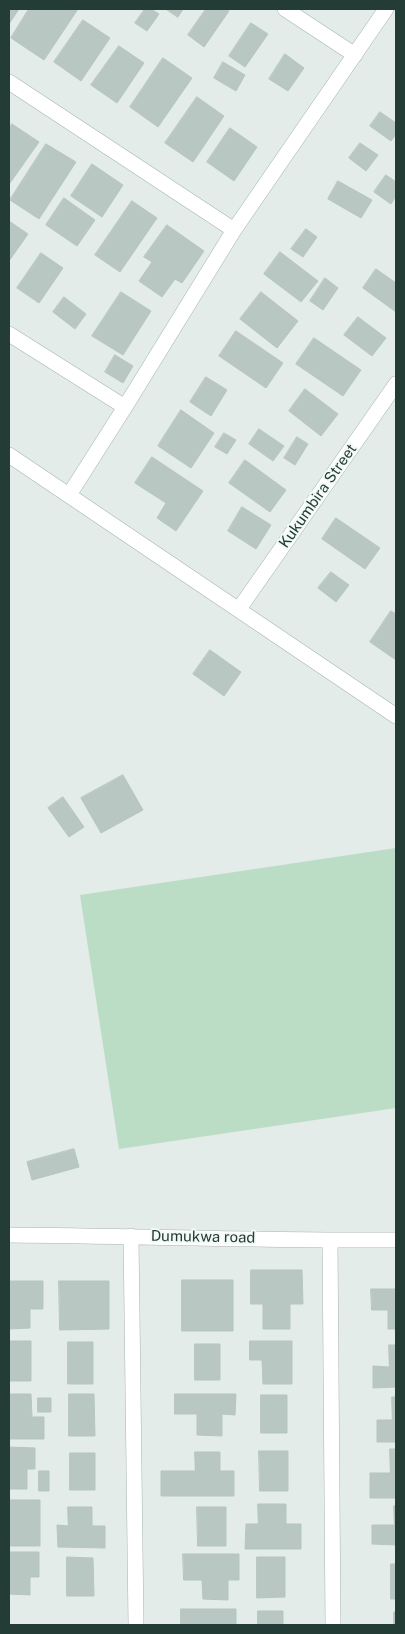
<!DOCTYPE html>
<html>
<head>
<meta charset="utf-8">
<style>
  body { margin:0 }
  #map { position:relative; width:405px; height:1634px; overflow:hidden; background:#e3ece8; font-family:"Public Sans",sans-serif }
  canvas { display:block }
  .frame { position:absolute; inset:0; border:10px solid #233d36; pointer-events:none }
</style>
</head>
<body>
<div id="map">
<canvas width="405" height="1634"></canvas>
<div class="frame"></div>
</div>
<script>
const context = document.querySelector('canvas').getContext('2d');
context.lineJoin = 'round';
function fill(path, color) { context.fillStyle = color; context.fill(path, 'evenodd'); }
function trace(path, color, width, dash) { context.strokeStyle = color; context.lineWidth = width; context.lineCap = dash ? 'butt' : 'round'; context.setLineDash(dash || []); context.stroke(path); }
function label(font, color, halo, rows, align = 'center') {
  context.font = font + ' "Public Sans",sans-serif'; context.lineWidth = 4; context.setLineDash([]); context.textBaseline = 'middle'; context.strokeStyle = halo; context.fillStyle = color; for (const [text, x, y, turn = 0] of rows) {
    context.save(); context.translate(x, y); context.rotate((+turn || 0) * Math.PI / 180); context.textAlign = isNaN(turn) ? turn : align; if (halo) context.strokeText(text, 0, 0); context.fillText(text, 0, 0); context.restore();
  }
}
const green = new Path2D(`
  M396 848V1108L119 1149 80 895Z`);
const building = new Path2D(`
  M9 9H19L9 24Z
  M29 9H78L44 60 11 38Z
  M145 9H151L159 14 147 31 135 23Z
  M166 9H183L178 17Z
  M206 9H225L229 11 204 47 188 35Z
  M83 20 110 38 81 81 54 62Z
  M251 23 268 34 245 67 229 56Z
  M119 46 144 63 117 103 91 85Z
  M285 54 304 68 288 91 269 79Z
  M163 58 192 78 158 127 130 107Z
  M223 62 245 75 236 91 214 78Z
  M197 97 224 116 193 162 165 143Z
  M380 112 396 123V134L391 141 370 126Z
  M12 124 39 142 10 183 9 182V129Z
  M230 128 257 147 234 181 207 162Z
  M360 143 378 155 366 171 349 158Z
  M46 144 76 162 39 219 10 200Z
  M92 164 123 185 102 217 71 196Z
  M386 175 396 182V196L391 204 374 192Z
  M338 181 372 200 361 218 328 199Z
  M64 198 95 220 77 246 46 225Z
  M132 201 157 218 120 272 95 255Z
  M9 221 28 234 9 261Z
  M167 225 204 251 182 283 175 279 162 297 139 281 152 262 144 257Z
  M306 229 317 237 303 257 291 249Z
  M280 252 318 281 301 302 264 274Z
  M41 253 63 268 39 303 17 288Z
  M376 269 396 283V312L363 288Z
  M325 278 338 288 323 310 310 301Z
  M121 292 151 311 123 355 92 336Z
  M261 292 298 321 277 348 240 319Z
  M64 297 86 314 75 329 53 312Z
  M358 317 386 338 372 356 344 335Z
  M236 331 283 363 266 388 219 356Z
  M314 338 361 370 343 396 296 364Z
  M115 355 133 366 123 383 105 372Z
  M206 377 227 390 211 416 190 402Z
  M305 389 338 414 321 436 289 411Z
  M181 410 214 433 191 468 158 446Z
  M259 429 284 446 273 461 249 444Z
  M224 433 236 440 227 454 215 447Z
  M297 437 308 444 295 465 284 458Z
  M152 457 203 491 176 531 157 518 166 503 135 483Z
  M245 460 286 490 270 512 229 483Z
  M242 507 271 525 256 549 228 531Z
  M336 518 380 548 365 569 322 539Z
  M331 572 349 585 336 602 318 588Z
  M391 611 396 614V660L370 642Z
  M210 650 241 672 224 696 193 674Z
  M123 775 143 810 101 833 81 798Z
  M63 797 84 827 69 837 48 808Z
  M74 1149 79 1167 32 1180 27 1162Z
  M251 1270H302L303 1304H290V1329H263V1304H251Z
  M182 1280H233V1331H182Z
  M9 1281H43V1309H30V1328L9 1329Z
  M59 1281H109V1329L60 1330Z
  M371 1289H396V1329H388V1310H372Z
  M9 1341H31V1381H9Z
  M250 1341H292V1384H263L262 1360H250Z
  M68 1342H93V1384H68Z
  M195 1344H220V1380H195Z
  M389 1345H396V1387L373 1388V1366L389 1367Z
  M9 1394H31L32 1417H44V1439H9Z
  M69 1394H94L95 1436H69Z
  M175 1394H236L235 1415 222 1414V1436L197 1435V1414H175Z
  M261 1395H287V1433H261Z
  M392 1397H396V1442H377V1420H392Z
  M38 1398H51V1412H38Z
  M9 1447 35 1448V1469H27V1489H9Z
  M390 1449H396V1498H370V1473H390Z
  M259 1451H288V1491H260Z
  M195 1452H220V1471H234V1496H161V1471H195Z
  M70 1453H95V1490H70Z
  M39 1471H49V1491H39Z
  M9 1500H40V1546H9Z
  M258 1504H286V1524H301V1549H245L246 1524H258Z
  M394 1506H396V1545L372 1544V1525H394Z
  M68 1507H92V1526H105V1548L58 1547 57 1525 68 1526Z
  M197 1507H226V1546H198Z
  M9 1552H39V1577H30V1595L9 1594Z
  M183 1554H239V1580H228V1600L203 1599 202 1580H184Z
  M67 1557 93 1558 94 1596H67Z
  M257 1557H285V1597L257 1598Z
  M391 1564H396V1599H391Z
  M181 1609H236V1625H181Z
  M258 1611H283V1625H258Z
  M394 1612H396V1625H394Z`);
const minor = new Path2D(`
  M285 9 355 55
  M9 82 234 230
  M9 334 125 407
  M9 455 396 716
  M69 495 125 407 234 230 386 9
  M239 609 396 384
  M9 1235C138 1236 267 1241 396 1240
  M131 1236 136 1625
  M330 1240 333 1625`);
const streetNames = [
  ["Kukumbira Street",318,496,-55],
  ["Dumukwa road",203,1237,1]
];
fill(green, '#bcddc5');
fill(building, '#b8c7c1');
trace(building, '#b5c6bf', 1);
trace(minor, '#a6b4af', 16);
trace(minor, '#fff', 15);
label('15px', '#233d36', '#f3f9f6', streetNames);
</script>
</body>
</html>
